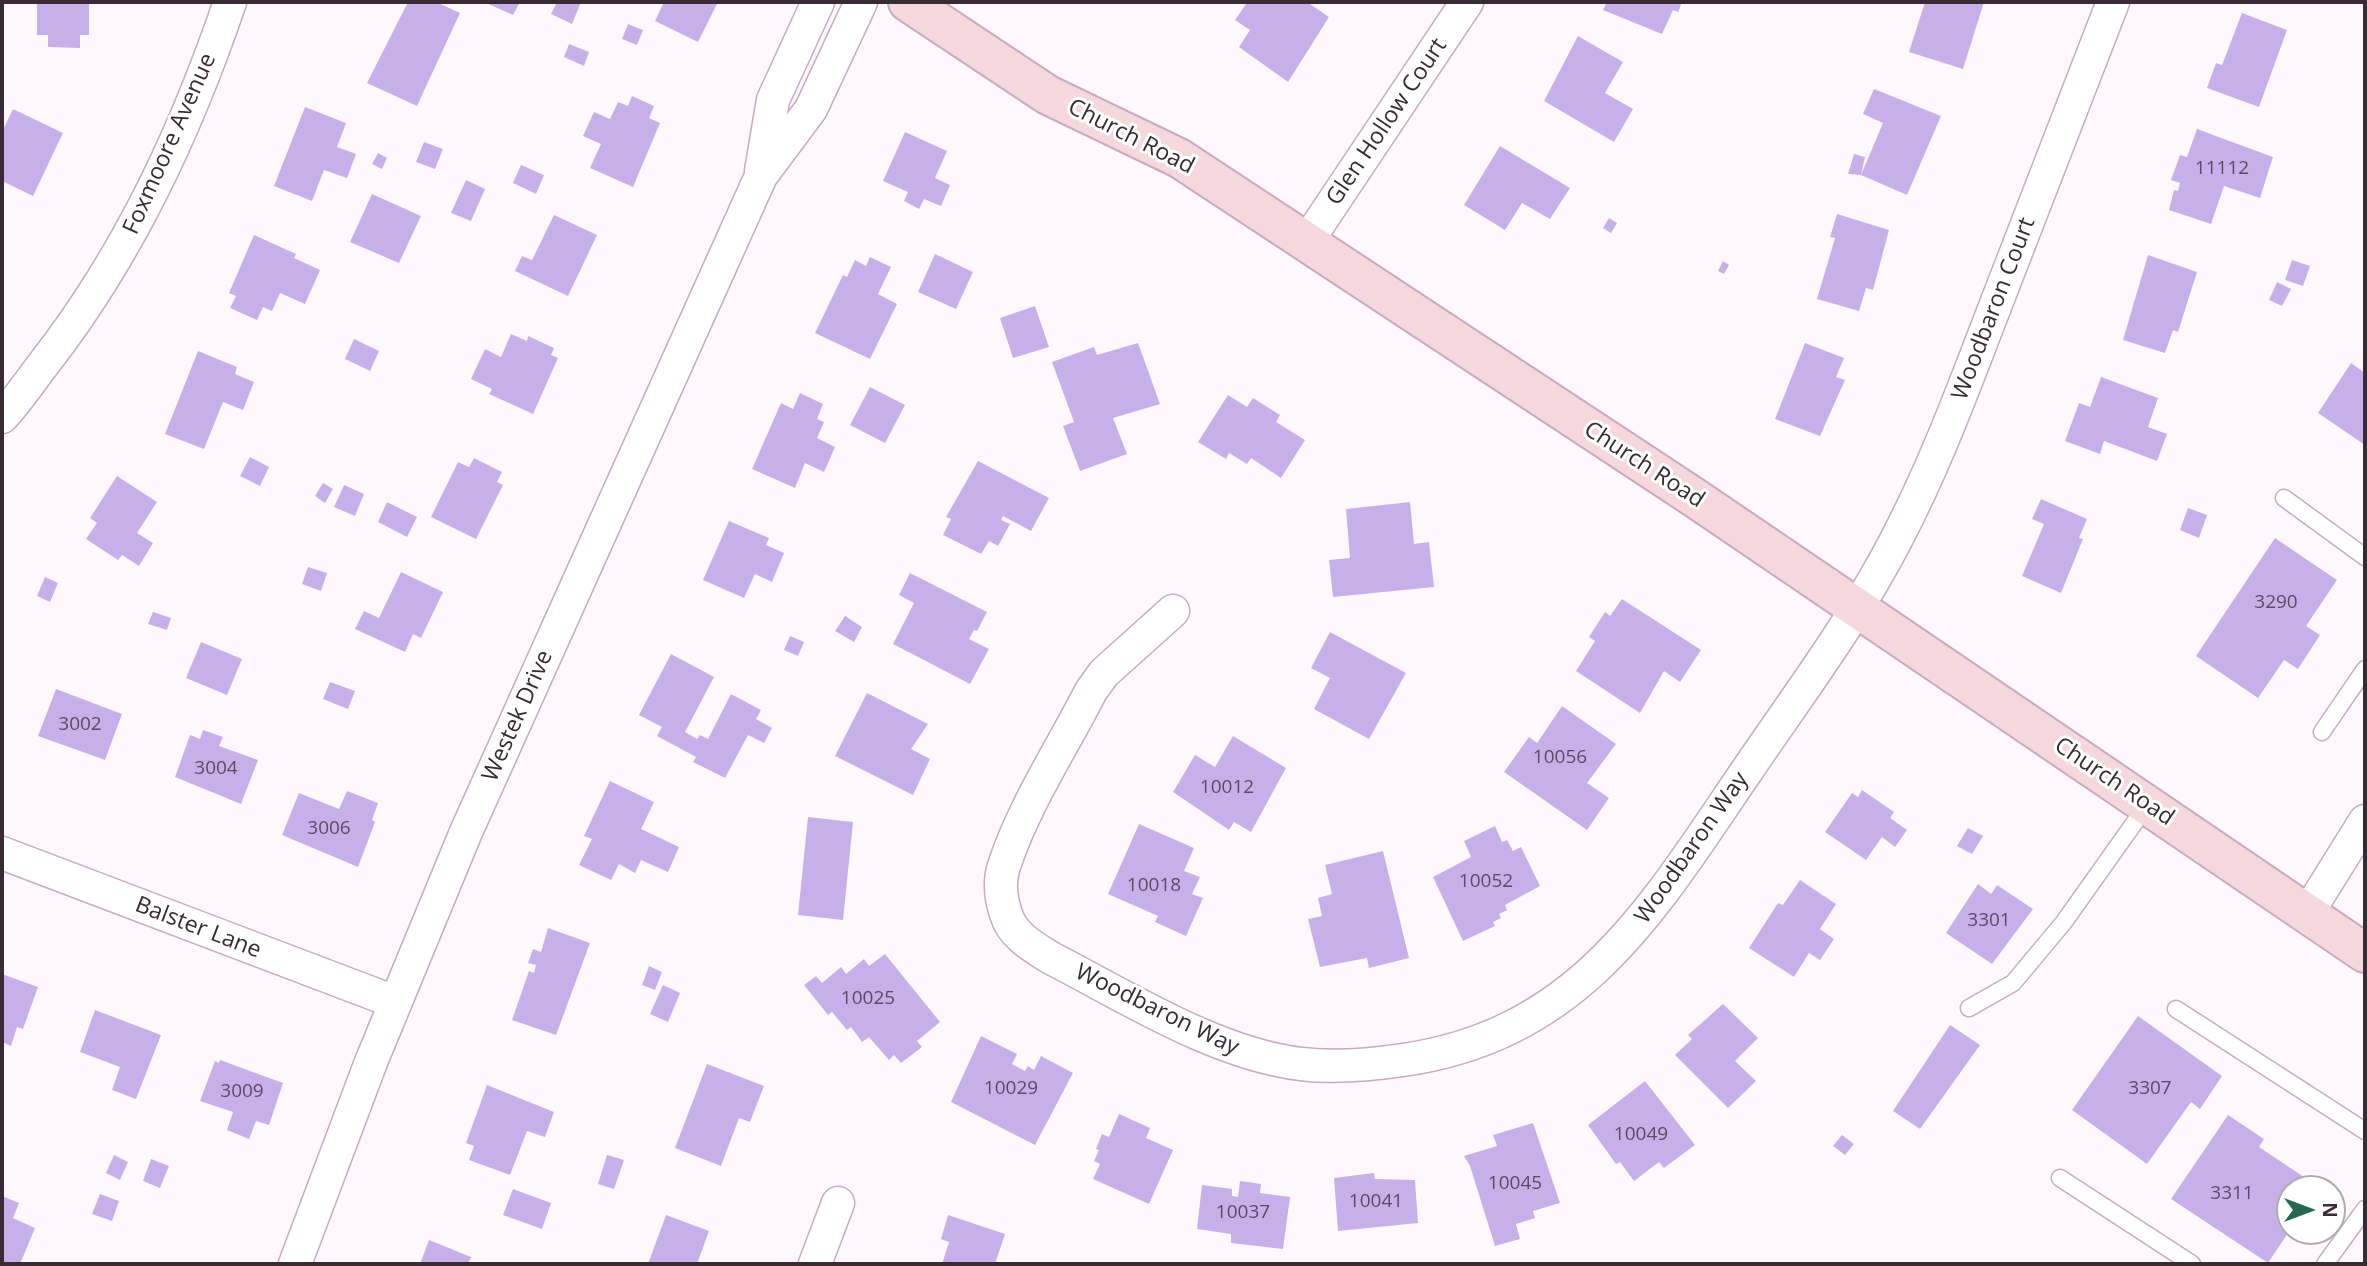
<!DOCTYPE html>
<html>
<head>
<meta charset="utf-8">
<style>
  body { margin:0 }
  #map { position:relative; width:2367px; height:1266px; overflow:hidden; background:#fef8fc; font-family:"Open Sans",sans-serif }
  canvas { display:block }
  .frame { position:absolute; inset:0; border:4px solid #382b34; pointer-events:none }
  .north { position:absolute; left:2276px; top:1175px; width:70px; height:70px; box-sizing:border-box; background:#fff; border:2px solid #afaaae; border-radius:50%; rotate:90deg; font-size:19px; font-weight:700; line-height:28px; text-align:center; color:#382b34 }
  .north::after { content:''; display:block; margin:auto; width:24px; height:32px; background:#276653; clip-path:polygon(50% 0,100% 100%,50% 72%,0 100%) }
</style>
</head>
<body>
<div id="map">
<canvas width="2367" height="1266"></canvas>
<div class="frame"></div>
<div class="north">N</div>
</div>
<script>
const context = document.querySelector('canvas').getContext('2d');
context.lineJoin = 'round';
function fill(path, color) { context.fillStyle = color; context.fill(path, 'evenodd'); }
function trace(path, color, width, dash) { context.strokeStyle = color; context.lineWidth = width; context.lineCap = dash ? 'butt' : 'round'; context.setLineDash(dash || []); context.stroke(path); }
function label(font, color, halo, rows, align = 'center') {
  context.font = font + ' "Open Sans",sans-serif'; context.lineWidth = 6; context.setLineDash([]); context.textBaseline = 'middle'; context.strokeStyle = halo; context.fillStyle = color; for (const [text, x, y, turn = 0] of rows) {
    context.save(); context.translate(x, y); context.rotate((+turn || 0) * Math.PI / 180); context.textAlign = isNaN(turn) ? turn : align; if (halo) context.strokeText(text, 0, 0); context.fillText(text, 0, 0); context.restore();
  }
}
const building = new Path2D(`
  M37 2H89V35H80V48L48 47V35H37Z
  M408 2H436L460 13 417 106 367 83Z
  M484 2H520L513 15Z
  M557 2H581L572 24 551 14Z
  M664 2H718L698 42 655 21Z
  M1242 2H1307L1329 17 1288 82 1239 47 1250 30 1235 20 1246 4Z
  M1607 2H1682L1678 12 1673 10 1662 34 1603 10Z
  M1925 2H1984L1963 69 1909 52Z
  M2242 13 2287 30 2259 107 2207 88 2216 63 2222 65Z
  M628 24 643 30 637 45 622 39Z
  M1578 36 1623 62 1605 93 1633 109 1614 142 1544 101Z
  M569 44 589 52 584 66 564 57Z
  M1874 89 1941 116 1907 195 1861 175 1848 174 1854 154 1865 157 1861 175 1883 123 1863 114Z
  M632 96 654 106 649 118 660 123 633 187 590 168 601 144 583 136 594 112 610 119 618 102 628 106Z
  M305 107 346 123 337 147 356 154 347 178 324 170 312 201 274 186Z
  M13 109 63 133 33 196 2 181V132Z
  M2197 129 2273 157 2260 198 2224 186 2211 224 2169 210 2174 190 2178 191 2180 183 2171 180 2180 155 2187 157Z
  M905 132 947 151 935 178 950 185 941 206 924 199 919 209 904 201 908 192 883 181Z
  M424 142 443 149 435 169 416 162Z
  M1500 146 1570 188 1550 219 1522 203 1505 230 1464 205Z
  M378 153 387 158 382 169 372 164Z
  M521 165 544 175 536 194 513 183Z
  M466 180 485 189 471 221 451 213Z
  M372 194 421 216 399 263 350 242Z
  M1837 214 1889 230 1873 290 1866 288 1859 311 1817 299 1835 238 1830 237Z
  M554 215 597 235 568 296 515 271 522 256 532 260Z
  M1609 218 1617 223 1611 233 1603 228Z
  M254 235 296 254 294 258 320 270 305 304 280 293 272 311 263 307 257 320 230 308 236 296 229 293Z
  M935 254 973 272 956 309 918 292Z
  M2148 255 2197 272 2178 332 2173 330 2165 353 2123 340Z
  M870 257 891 267 878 294 897 304 870 359 815 333 843 275 847 277 855 260 866 266Z
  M2292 260 2310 266 2303 286 2285 280Z
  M1723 261 1729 265 1724 274 1718 271Z
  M2277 282 2291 289 2282 306 2269 300Z
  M1035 306 1049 347 1013 358 1000 318Z
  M511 334 527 341 528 336 554 348 551 355 558 358 533 414 489 394 492 389 471 379 485 349 501 357Z
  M354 339 379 351 370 371 345 359Z
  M1138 343 1160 404 1113 418 1127 454 1080 471 1063 426 1074 422 1052 362 1094 347 1097 355Z
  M1805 343 1844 358 1836 377 1845 380 1820 436 1775 419Z
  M198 351 237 367 235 374 254 382 243 410 223 402 204 449 165 434Z
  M2351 363 2365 373V445L2318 413Z
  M2101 377 2158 398 2148 427 2167 434 2157 461 2104 441 2100 454 2065 441 2079 403 2090 407Z
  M870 387 905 405 885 443 850 425Z
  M800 393 823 404 817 419 824 422 817 438 835 447 824 472 805 463 795 488 752 469 781 403 793 409Z
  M1228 395 1247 407 1253 398 1280 415 1276 422 1305 440 1281 478 1251 458 1247 464 1229 453 1226 459 1198 442Z
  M250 457 269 467 260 486 240 476Z
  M474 458 502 472 497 482 503 485 476 539 431 517 458 462 469 467Z
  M978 461 1049 498 1031 531 1003 516 1001 520 1010 524 998 546 989 541 981 554 943 535 951 519 946 517Z
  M117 476 157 502 137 533 153 543 139 566 122 555 118 560 86 539 97 523 90 518Z
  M323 483 333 489 325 503 315 496Z
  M344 485 364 494 355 516 334 507Z
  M2041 499 2087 519 2079 538 2083 539 2061 593 2022 576 2044 524 2032 519Z
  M387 502 417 517 407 537 378 522Z
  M1410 502 1414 544 1429 542 1434 587 1333 597 1329 560 1350 558 1346 509Z
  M2188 508 2207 515 2199 538 2180 530Z
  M729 521 769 538 766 545 784 553 772 582 755 574 744 598 703 580Z
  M2275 538 2337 580 2306 626 2320 635 2298 669 2284 660 2258 698 2196 656Z
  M308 567 327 573 321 591 302 584Z
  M401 572 443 592 421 638 413 634 405 652 355 629 364 611 379 618Z
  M910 573 987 612 977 631 974 630 969 639 989 649 970 684 893 644 914 603 899 595Z
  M45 577 58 583 50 602 37 596Z
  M1622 599 1701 650 1680 682 1664 671 1640 713 1576 671 1595 641 1589 637 1605 612 1610 616Z
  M153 612 171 618 167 630 148 624Z
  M845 616 862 627 854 642 835 631Z
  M1330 632 1406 673 1369 739 1314 709 1330 678 1311 668Z
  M790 636 804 642 798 656 784 650Z
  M201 642 242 659 227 695 186 678Z
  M671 654 714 677 685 732 697 739 700 735 708 739 731 694 761 710 756 719 772 728 764 743 748 735 725 778 693 762 696 757 657 736 662 727 639 715Z
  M330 682 355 691 348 709 323 699Z
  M56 689 122 714 105 760 38 736Z
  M867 693 928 724 911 749 930 759 913 795 835 756Z
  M1562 706 1616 744 1587 783 1609 798 1587 830 1504 772 1529 737 1537 743Z
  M203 730 223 737 219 746 258 760 241 804 175 777 190 735 200 739Z
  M1233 736 1286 768 1251 832 1234 822 1229 830 1173 792 1195 755 1215 767Z
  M610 781 654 802 641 829 679 847 668 872 641 860 635 873 619 864 611 880 579 865 592 839 584 836Z
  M1862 790 1894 812 1890 818 1907 830 1895 847 1882 837 1866 860 1825 832 1852 793 1858 797Z
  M347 791 378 803 372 820 375 822 358 867 282 835 299 793 339 809Z
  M808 817 853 822 843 920 798 915Z
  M1139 824 1194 848 1184 871 1200 877 1192 894 1203 898 1186 936 1155 922 1158 916 1108 894Z
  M1495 826 1502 842 1507 840 1513 851 1521 847 1540 886 1505 905 1507 910 1499 914 1501 918 1493 922 1495 926 1463 941 1433 877 1471 857 1464 841Z
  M1968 828 1983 836 1972 854 1957 846Z
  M1383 851 1409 958 1369 968 1367 958 1320 967 1308 919 1322 916 1318 898 1332 894 1325 865Z
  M1800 880 1836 904 1820 929 1834 939 1820 960 1809 953 1794 977 1749 948 1778 903 1783 905Z
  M1978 884 1991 894 1997 885 2033 909 1992 964 1946 933Z
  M548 928 590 943 556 1035 512 1020 529 971 534 973 536 965 528 963 533 949 541 952Z
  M885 954 940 1022 917 1041 922 1047 901 1063 894 1055 889 1060 869 1037 862 1042 851 1027 847 1030 832 1012 828 1015 804 985 816 976 822 983 841 967 846 974 864 959 869 966Z
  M649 966 662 972 655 990 642 985Z
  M2 974 38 987 23 1029 17 1027 11 1046 2 1042Z
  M663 985 680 993 668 1022 650 1014Z
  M1723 1004 1758 1038 1735 1061 1756 1081 1728 1108 1675 1055 1692 1039 1688 1035Z
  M95 1010 161 1035 136 1099 112 1090 120 1067 80 1052Z
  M2138 1016 2222 1076 2200 1109 2191 1102 2147 1164 2072 1110Z
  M1950 1025 1980 1045 1920 1129 1893 1111Z
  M981 1036 1017 1054 1012 1064 1025 1071 1028 1066 1034 1070 1041 1056 1073 1073 1035 1145 951 1102Z
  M220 1060 283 1083 269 1125 256 1121 249 1139 227 1130 233 1112 200 1101 215 1061 219 1063Z
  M707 1064 764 1086 750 1122 739 1118 721 1166 675 1148Z
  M1645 1081 1695 1145 1664 1168 1659 1162 1634 1181 1620 1162 1616 1164 1588 1125Z
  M487 1085 554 1112 545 1137 527 1131 510 1175 469 1160 474 1146 466 1143Z
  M1119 1114 1150 1128 1146 1138 1173 1150 1149 1204 1093 1179 1100 1164 1094 1161 1099 1150 1096 1149 1102 1134 1109 1137Z
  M2228 1115 2264 1139 2259 1147 2319 1187 2290 1189V1230L2268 1263 2171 1199Z
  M1533 1123 1560 1203 1533 1211 1535 1218 1516 1224 1520 1239 1495 1246 1470 1166 1464 1156 1497 1146 1493 1135Z
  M1842 1135 1854 1144 1845 1155 1833 1146Z
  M114 1155 128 1162 120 1180 106 1173Z
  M607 1155 624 1160 614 1189 598 1184Z
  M151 1159 169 1166 160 1188 143 1181Z
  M1374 1173 1375 1179 1415 1180 1418 1223 1338 1231 1334 1178Z
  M1240 1181 1261 1184 1260 1193 1290 1197 1283 1249 1231 1243V1234L1197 1229 1202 1185 1232 1189V1196L1238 1197Z
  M513 1189 551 1203 542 1229 503 1215Z
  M100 1194 119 1201 112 1221 92 1214Z
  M2 1196 19 1203 13 1218 35 1228 20 1264H2Z
  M666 1215 709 1231 697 1264H648Z
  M948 1215 1005 1234 995 1264H942L949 1242 941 1239Z
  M429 1240 471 1257 468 1264H420Z`);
const lane = new Path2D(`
  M2284 498 2365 557
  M2322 732 2365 669
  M1969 1008 2013 983 2064 922 2147 805
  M2176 1009 2365 1131
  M2060 1178 2192 1264
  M2325 1264 2365 1209`);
const street = new Path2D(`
  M761 171 773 100 818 2
  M1306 243 1467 2
  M2 417C18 400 31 380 45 362 129 254 186 131 230 2
  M1173 611 1104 673 1091 691C1062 748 1024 805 1004 866 999 881 1001 899 1006 914 1012 935 1033 947 1051 958 1127 997 1216 1054 1301 1064 1334 1068 1369 1065 1403 1060 1583 1034 1654 906 1748 769 1799 694 1854 621 1896 540 1936 464 1965 384 1996 304 2035 203 2074 103 2113 2
  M2 853 395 1002
  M2307 914 2365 821
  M295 1264 371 1062 466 832 761 176 811 109 861 2
  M815 1264 838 1203`);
const secondary = new Path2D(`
  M908 2 1048 95 1179 158 1695 498 2365 953`);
const numberNames = [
  ["11112",2222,169],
  ["3290",2276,603],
  ["3002",80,725],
  ["10056",1560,758],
  ["3004",216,769],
  ["10012",1227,788],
  ["3006",329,829],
  ["10052",1486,882],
  ["10018",1154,886],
  ["3301",1989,921],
  ["10025",868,999],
  ["10029",1011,1089],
  ["3307",2150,1089],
  ["3009",242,1092],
  ["10049",1641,1135],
  ["10045",1515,1184],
  ["3311",2232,1194],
  ["10041",1376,1202],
  ["10037",1243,1213]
];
const streetNames = [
  ["Glen Hollow Court",1387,122,-56],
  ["Church Road",1131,137,27],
  ["Foxmoore Avenue",170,144,-66],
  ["Woodbaron Court",1994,309,-69],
  ["Church Road",1644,465,33],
  ["Westek Drive",518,716,-66],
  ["Church Road",2114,782,34],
  ["Woodbaron Way",1692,848,-55],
  ["Balster Lane",198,928,21],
  ["Woodbaron Way",1157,1010,26]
];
fill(building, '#c7b0ea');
trace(lane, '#caaac1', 19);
trace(street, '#caaac1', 35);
trace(secondary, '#caaac1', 42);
trace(lane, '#fff', 16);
trace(street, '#fff', 32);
trace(secondary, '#f4d8dd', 38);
label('19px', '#5c4c62', null, numberNames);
label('23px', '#382b34', '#fff', streetNames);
</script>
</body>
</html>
